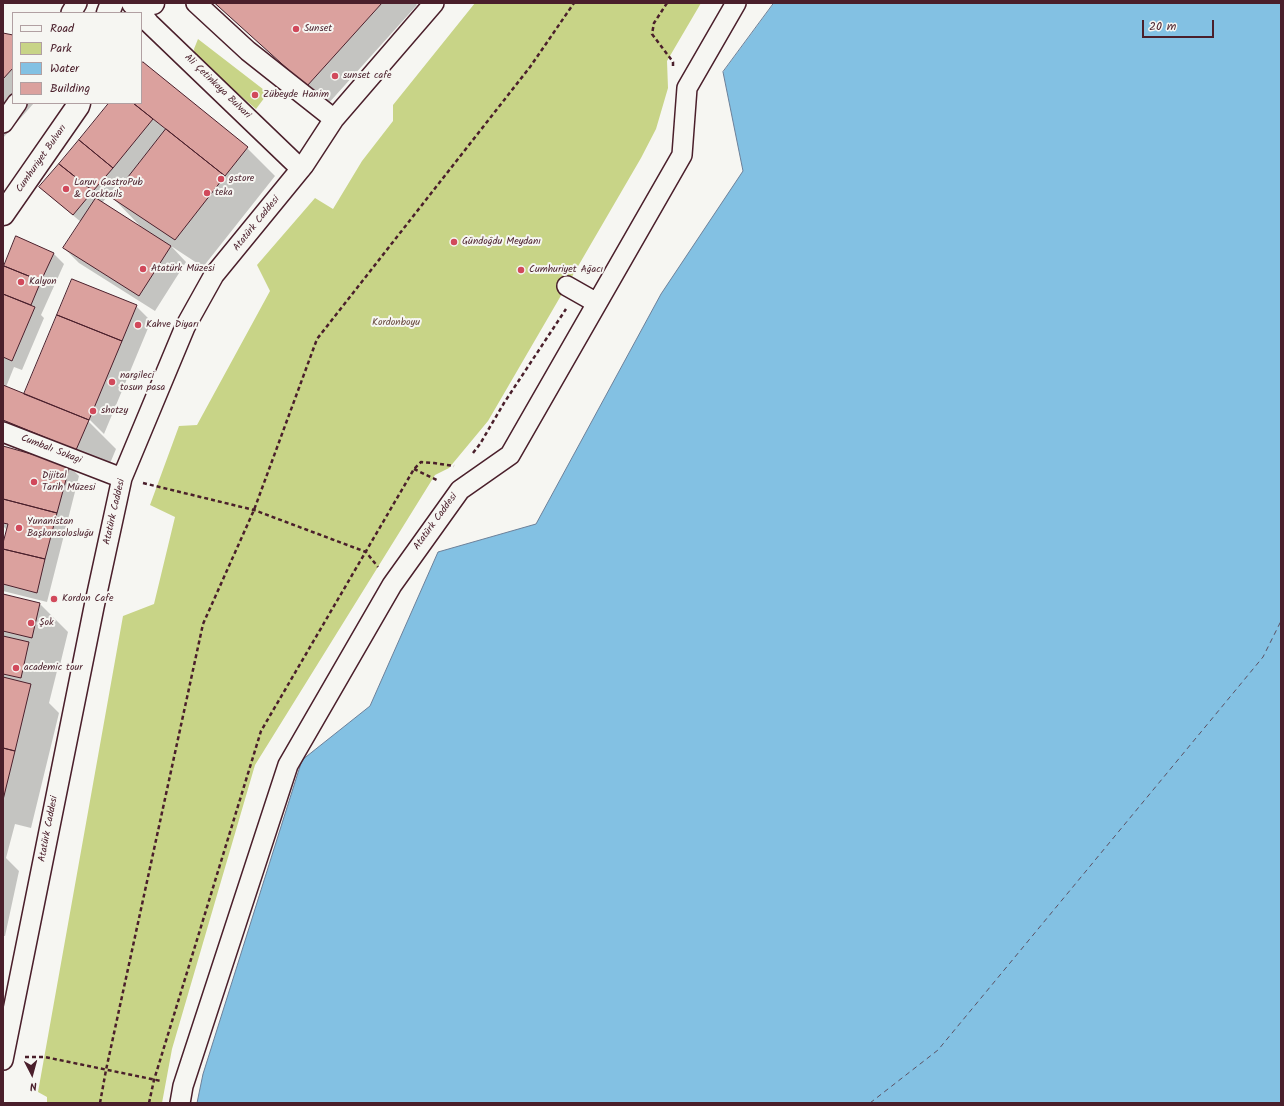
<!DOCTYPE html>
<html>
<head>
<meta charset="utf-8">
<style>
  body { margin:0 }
  #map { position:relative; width:1284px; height:1106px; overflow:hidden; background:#f6f6f2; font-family:Kalam,sans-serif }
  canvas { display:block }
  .frame { position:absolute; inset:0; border:4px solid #4a1f2b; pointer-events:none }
  .legend { position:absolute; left:12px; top:12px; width:130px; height:92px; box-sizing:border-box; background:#f6f6f2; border:1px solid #b1a0a2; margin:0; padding:5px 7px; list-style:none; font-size:12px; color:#4a1f2b }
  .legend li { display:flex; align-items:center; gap:8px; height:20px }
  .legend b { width:20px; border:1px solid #b1a0a2 }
  .north { position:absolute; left:12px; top:1054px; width:40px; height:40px; -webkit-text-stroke:3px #f6f6f2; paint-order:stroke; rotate:174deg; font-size:11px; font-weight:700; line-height:16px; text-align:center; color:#4a1f2b }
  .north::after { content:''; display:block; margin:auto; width:14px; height:18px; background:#4a1f2b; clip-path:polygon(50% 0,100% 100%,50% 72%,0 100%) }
  .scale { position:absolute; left:1142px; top:20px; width:72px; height:18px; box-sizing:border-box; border:2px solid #4a1f2b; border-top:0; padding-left:5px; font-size:12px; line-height:14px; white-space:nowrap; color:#4a1f2b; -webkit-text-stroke:3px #f6f6f2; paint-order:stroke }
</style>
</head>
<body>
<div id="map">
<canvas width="1284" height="1106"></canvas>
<div class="frame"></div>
<ul class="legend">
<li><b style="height:5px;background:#f6f6f2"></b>Road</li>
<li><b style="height:11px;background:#c8d487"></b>Park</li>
<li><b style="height:11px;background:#83c1e3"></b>Water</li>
<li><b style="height:11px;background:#dba19e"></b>Building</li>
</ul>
<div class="north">N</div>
<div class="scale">20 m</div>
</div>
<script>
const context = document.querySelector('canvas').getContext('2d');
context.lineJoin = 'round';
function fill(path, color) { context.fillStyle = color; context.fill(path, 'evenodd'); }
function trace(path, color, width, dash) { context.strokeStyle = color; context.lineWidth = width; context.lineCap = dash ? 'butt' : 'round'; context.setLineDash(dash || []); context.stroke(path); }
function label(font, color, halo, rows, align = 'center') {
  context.font = font + ' Kalam,sans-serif'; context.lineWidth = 4; context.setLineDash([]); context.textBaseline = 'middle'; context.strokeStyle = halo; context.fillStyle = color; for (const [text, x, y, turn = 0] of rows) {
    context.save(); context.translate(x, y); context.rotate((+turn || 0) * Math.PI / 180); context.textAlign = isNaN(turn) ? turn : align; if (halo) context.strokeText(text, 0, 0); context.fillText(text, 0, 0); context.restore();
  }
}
const green = new Path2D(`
  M475 3H701L667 61 668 88 656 129 641 158 488 421 449 468 435 475 255 765 172 1049 162 1103H47V1097L38 1092 123 616 154 604 175 517 150 505 179 426 197 425 270 291 257 265 315 198 333 209 362 161 393 121V105Z
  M198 39 268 93 256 109 195 57 194 49Z`);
const water = new Path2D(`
  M774 3H1281V1103H197L203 1074 302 760 370 706 438 552 536 524 661 294 743 171 723 72Z`);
const shadow = new Path2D(`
  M214 3H415L417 5 327 105Z
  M3 34 13 36V103H34L3 138Z
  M143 63 247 148 275 176 203 267 171 246 186 262 155 311 79 263 64 248 81 222 51 197 41 187 110 103H141V66ZM123 177 127 181 113 198 143 229 102 203Z
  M16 237 54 254 64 264 41 315 44 318 22 370 14 367 6 387 25 395 136 306 151 321 104 434 88 418V421L116 449 104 478 3 436V269Z
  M3 447 69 466 79 476 47 602 3 591V547L7 530 3 526Z
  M3 595 40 604 68 632 60 665 49 663 57 671 49 703 59 713 31 828 15 824 6 858 19 871 5 936H3Z`);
const ferry = new Path2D(`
  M870 1103 938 1050 1263 657 1281 621`);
const building = new Path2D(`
  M215 3H382L307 86Z
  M3 33 13 35V68L3 79Z
  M143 62 248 147 225 176 133 103H141V64Z
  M109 103H133L153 119 113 168 79 140Z
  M166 129 225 176 175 240 112 198Z
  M79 140 113 168 93 191 59 164Z
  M59 164 93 191 73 215 39 187Z
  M96 198 171 246 139 296 63 248Z
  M16 236 54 253 41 281 4 266Z
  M4 266 41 281 31 305 3 294Z
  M72 279 137 305 122 341 57 315Z
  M3 294 35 307 12 361 3 357Z
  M57 315 122 341 89 420 24 394Z
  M3 385 89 420 76 450 3 420Z
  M3 446 70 465 57 513 3 499Z
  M3 499 57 513 45 559 3 549V543L8 524 3 523Z
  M3 549 45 559 37 593 3 584Z
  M3 594 40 603 32 638 3 631Z
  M3 636 29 642 21 678 3 674Z
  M3 677 31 684 15 751 3 748Z
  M3 748 15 751 3 800Z`);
const path = new Path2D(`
  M667 3 654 23 652 34 673 62V66
  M473 453 480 444 504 403 566 309
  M414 469 439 481
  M143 483 254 510 366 552 378 567
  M25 1057H45L161 1081
  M100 1103 106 1070 203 624 254 510 317 339 530 67 574 3
  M149 1103 154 1080 261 731 414 469 421 462 434 463 454 466`);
const street = new Path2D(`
  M196 3 248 51 334 119
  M134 4 149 23 301 169
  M71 13 77 3
  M3 123 17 103
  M567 286 597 303
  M3 432 122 478
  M3 1060 94 607 122 478 185 327 214 275 304 165 334 119 434 3
  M180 1103 183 1086 288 765 392 585 460 490 510 455 682 155 687 88 736 3`);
const secondary = new Path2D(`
  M133 3 142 5 153 3
  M108 13 112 3
  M3 214 78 106 79 103`);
const markers = [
  [296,29,4,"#d1495b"],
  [335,76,4,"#d1495b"],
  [255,95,4,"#d1495b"],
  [221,179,4,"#d1495b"],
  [66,189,4,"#d1495b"],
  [207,193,4,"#d1495b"],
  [454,242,4,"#d1495b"],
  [143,269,4,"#d1495b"],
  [521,270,4,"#d1495b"],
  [21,282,4,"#d1495b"],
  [138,325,4,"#d1495b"],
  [112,382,4,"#d1495b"],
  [93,411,4,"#d1495b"],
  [34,482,4,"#d1495b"],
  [19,528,4,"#d1495b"],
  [54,599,4,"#d1495b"],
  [31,623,4,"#d1495b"],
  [16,668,4,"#d1495b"]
];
const poiNames = [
  ["Sunset",304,29],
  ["sunset cafe",343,76],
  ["Zübeyde Hanim",263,95],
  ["gstore",229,179],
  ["Laruv GastroPub",74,183],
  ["& Cocktails",74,195],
  ["teka",215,193],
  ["Gündoğdu Meydanı",462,242],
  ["Atatürk Müzesi",151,269],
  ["Cumhuriyet Ağacı",529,270],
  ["Kalyon",29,282],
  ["Kahve Diyarı",146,325],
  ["nargileci",120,376],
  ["tosun pasa",120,388],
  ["shotzy",101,411],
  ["Dijital",42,476],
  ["Tarih Müzesi",42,488],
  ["Yunanistan",27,522],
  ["Başkonsolosluğu",27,534],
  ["Kordon Cafe",62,599],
  ["Şok",39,623],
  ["academic tour",24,668]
];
const streetNames = [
  ["Ali Çetinkaya Bulvari",217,87,44],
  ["Cumhuriyet Bulvarı",42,159,-55],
  ["Atatürk Caddesi",257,224,-51],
  ["Cumbalı Sokagi",51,450,21],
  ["Atatürk Caddesi",115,512,-77],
  ["Atatürk Caddesi",436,522,-54],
  ["Atatürk Caddesi",49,829,-79]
];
const parkNames = [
  ["Kordonboyu",396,323]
];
fill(green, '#c8d487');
fill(water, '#83c1e3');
trace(water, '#6c8099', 1);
fill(shadow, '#0003');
trace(ferry, '#5b5062', 1, [5, 4]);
fill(building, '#dba19e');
trace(building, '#4a1f2b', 1);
trace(street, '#4a1f2b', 22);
trace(secondary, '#4a1f2b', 25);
trace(path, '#4a1f2b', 2.5, [4, 3]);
trace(street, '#f6f6f2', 19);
trace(secondary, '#f6f6f2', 22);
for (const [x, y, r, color] of markers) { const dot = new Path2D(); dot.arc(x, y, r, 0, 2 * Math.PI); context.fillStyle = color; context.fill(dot); trace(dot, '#f6f6f2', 1.5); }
label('10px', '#4a1f2b', '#f6f6f2', poiNames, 'left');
label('10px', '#4a1f2b', '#f6f6f2', streetNames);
label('10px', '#6a4c42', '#f6f6f2', parkNames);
</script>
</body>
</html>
